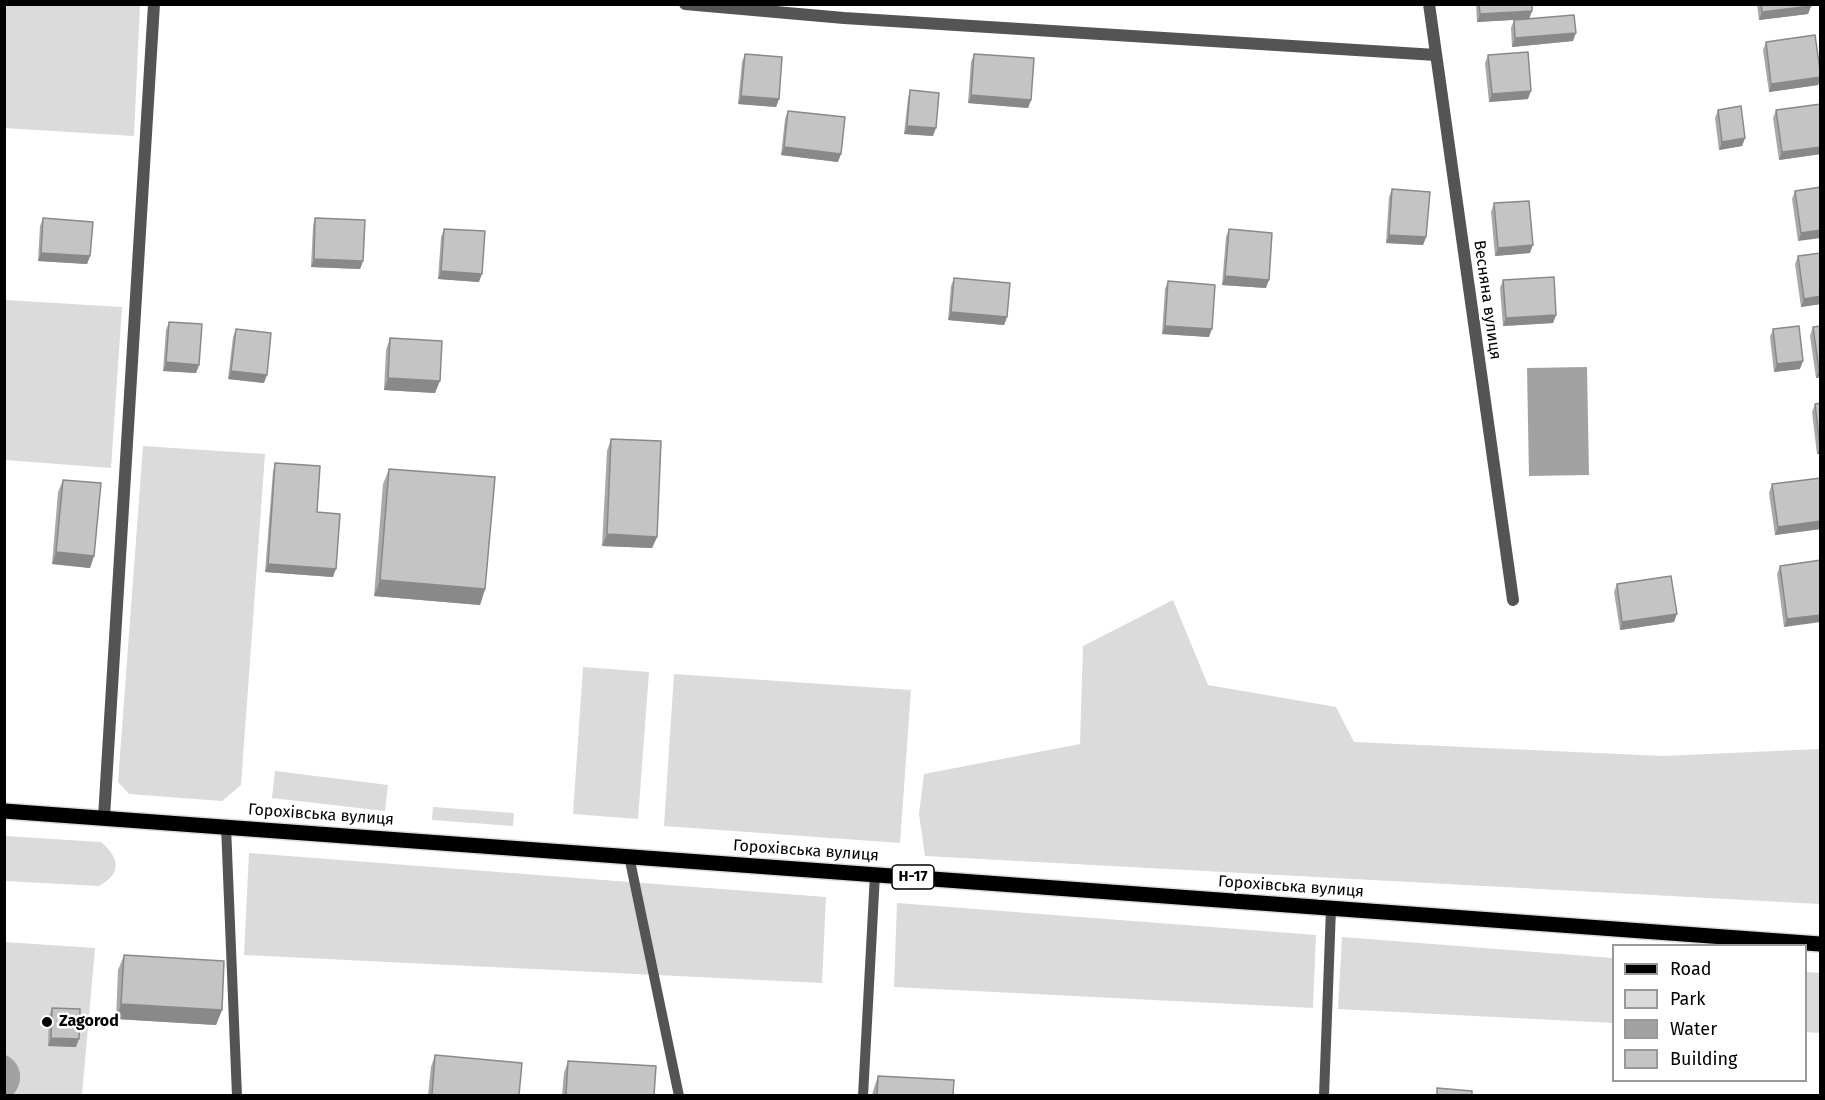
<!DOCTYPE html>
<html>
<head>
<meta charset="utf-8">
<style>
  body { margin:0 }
  #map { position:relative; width:1825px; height:1100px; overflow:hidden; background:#fff; font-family:"Fira Sans",sans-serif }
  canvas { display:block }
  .frame { position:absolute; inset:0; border:6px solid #000; pointer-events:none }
  .legend { position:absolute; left:1612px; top:944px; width:195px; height:138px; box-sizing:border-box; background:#fff; border:2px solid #999; margin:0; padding:8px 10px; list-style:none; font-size:18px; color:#000 }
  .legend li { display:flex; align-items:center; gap:12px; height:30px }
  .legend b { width:30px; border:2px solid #999 }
</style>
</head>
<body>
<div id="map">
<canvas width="1825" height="1100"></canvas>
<div class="frame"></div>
<ul class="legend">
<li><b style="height:8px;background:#000"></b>Road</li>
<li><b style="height:16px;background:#dbdbdb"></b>Park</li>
<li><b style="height:16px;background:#a2a2a2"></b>Water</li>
<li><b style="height:16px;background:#c4c4c4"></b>Building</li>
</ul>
</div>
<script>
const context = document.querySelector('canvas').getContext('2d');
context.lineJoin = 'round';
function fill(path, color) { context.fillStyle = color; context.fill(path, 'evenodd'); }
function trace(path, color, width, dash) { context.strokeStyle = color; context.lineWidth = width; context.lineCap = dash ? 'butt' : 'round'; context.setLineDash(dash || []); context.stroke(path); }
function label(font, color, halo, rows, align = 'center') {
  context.font = font + ' "Fira Sans",sans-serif'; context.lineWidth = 5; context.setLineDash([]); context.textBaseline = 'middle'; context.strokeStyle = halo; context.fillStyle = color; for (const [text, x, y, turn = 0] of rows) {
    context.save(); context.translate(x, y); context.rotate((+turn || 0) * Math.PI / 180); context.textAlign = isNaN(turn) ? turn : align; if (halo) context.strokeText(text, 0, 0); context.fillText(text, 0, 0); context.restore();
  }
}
const green = new Path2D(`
  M4 5H140L134 136 5 128Z
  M5 300 122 307 111 468 5 460Z
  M143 446 265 454 241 785 222 801 129 794 118 782Z
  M1173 600 1208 685 1336 707 1354 742 1663 756 1820 749V904L925 856 919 814 924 774 1080 744 1083 646Z
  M583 667 649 672 638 819 573 814Z
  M674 674 911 690 900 843 664 826Z
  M275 771 388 785 385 811 272 798Z
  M433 807 514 813 513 826 432 820Z
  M5 836 101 842C120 858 122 874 99 886L5 881Z
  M249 853 826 897 822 983 244 955Z
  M897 903 1316 935 1313 1008 894 987Z
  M1342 937 1613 958V1023L1338 1009Z
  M4 942 95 948 82 1095H5Z
  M1806 972 1820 973V1033L1806 1032Z`);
const water = new Path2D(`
  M1587 367 1589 475 1529 476 1527 368Z
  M4 1054C22 1062 25 1081 13 1095H5Z`);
const lane = new Path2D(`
  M226 826 237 1096
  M629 856 679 1096
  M863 1096 875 874
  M1324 1096 1331 908`);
const street = new Path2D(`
  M685 4 844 18 1436 55
  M1429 4 1513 600
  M104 817 154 4`);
const primary = new Path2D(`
  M4 811 1820 944`);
const wall = new Path2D(`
  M1476 4H1532V11L1529 19 1477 22Z
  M1757 4H1811V6L1808 14 1759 20Z
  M1514 20 1573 41 1512 47 1511 28Z
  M1766 42 1821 78 1818 85 1769 92 1763 50Z
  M745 54 779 99 776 107 738 104 742 62Z
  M974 54 1031 100 1028 108 968 103 971 62Z
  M1488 55 1528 99 1489 102 1485 63Z
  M910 90 933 136 904 134 908 98Z
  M1821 104V154L1779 160 1773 118 1776 110Z
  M1718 110 1745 138 1742 146 1719 150 1715 118Z
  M788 111 838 162 781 155 785 119Z
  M1821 187 1798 241 1792 199 1795 191Z
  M1392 189 1426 237 1423 245 1386 243 1389 197Z
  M1494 203 1530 253 1495 256 1491 212Z
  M43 218 90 256 87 264 38 261 40 226Z
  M315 218 363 261 360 269 311 267 313 226Z
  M444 229 479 282 438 279 441 237Z
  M1229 229 1266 288 1222 285 1226 237Z
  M1821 253V304L1801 307 1795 264 1798 256Z
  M954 278 1007 317 1004 325 948 320 951 286Z
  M1503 280 1556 315 1553 323 1503 326 1500 288Z
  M1168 281 1209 337 1162 334 1165 289Z
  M169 322 199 365 196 373 163 371 166 330Z
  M1821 326V377L1816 378 1810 336 1813 327Z
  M236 329 264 383 228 379 233 337Z
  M1773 329 1800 369 1774 372 1770 337Z
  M390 338 435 393 384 390 386 350Z
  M1821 403V454H1817L1812 412 1815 404Z
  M611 439 657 537 652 548 602 546 607 451Z
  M275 463 317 512 333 577 265 572 273 471Z
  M389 469 485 589 480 605 374 596 383 484Z
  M1821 478V529L1775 535 1769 493 1772 484Z
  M63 480 94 556 90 568 52 564 58 492Z
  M1821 560 1784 627 1777 574 1780 566Z
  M1617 584 1674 622 1620 630 1614 592Z
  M124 955 222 1010 216 1025 116 1019 118 970Z
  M52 1008 76 1047 48 1046 49 1016Z
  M435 1055 519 1095H428L431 1067Z
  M568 1061 654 1095H562L564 1073Z
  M878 1076 953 1095H872L873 1091Z`);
const shadedWall = new Path2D(`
  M1811 6 1808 14 1759 20 1762 12Z
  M1532 11 1529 19 1477 22 1480 14Z
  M1576 33 1573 41 1512 47 1515 38Z
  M1821 77 1818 85 1769 92 1771 84Z
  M1531 91 1528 99 1489 102 1492 94Z
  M971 95 1031 100 1028 108 968 103Z
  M741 96 779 99 776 107 738 104Z
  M907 126 936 128 933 136 904 134Z
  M1745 138 1742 146 1719 150 1722 142Z
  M784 147 841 154 838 162 781 155Z
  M1821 147V154L1779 160 1782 152Z
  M1821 230V238L1798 241 1801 233Z
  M1389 235 1426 237 1423 245 1386 243Z
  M1533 245 1530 253 1495 256 1498 248Z
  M41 253 90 256 87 264 38 261Z
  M314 259 363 261 360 269 311 267Z
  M441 271 482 274 479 282 438 279Z
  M1225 276 1269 280 1266 288 1222 285Z
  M1821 296V304L1801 307 1804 299Z
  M951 312 1007 317 1004 325 948 320Z
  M1556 315 1553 323 1503 326 1506 318Z
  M1165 326 1212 329 1209 337 1162 334Z
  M1803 361 1800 369 1774 372 1777 364Z
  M166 362 199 365 196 373 163 371Z
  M1821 369V377L1816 378 1819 370Z
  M231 371 267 375 264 383 228 379Z
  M388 378 440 381 435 393 384 390Z
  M1821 446V454H1817Z
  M1821 521V529L1775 535 1778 527Z
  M607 534 657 537 652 548 602 546Z
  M56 552 94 556 90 568 52 564Z
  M268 564 336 569 333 577 265 572Z
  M380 580 485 589 480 605 374 596Z
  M1677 614 1674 622 1620 630 1622 622Z
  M1821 615V622L1784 627 1787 619Z
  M121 1004 222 1010 216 1025 116 1019Z
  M51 1038 79 1039 76 1047 48 1046Z`);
const building = new Path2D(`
  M1479 4H1532V11L1480 14Z
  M1761 4H1811V6L1762 12Z
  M1574 15 1576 33 1515 38 1514 20Z
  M1815 35 1821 77 1771 84 1766 42Z
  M1528 52 1531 91 1492 94 1488 55Z
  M745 54 782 57 779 99 741 96Z
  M974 54 1034 58 1031 100 971 95Z
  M910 90 939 93 936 128 907 126Z
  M1821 104V147L1782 152 1776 110Z
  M1741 106 1745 138 1722 142 1718 110Z
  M788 111 845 117 841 154 784 147Z
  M1821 187V230L1801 233 1795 191Z
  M1392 189 1430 192 1426 237 1389 235Z
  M1529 201 1533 245 1498 248 1494 203Z
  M43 218 93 222 90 256 41 253Z
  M315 218 365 220 363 261 314 259Z
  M444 229 485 231 482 274 441 271Z
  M1229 229 1272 233 1269 280 1225 276Z
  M1821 253V296L1804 299 1798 256Z
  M1554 277 1556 315 1506 318 1503 280Z
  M954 278 1010 283 1007 317 951 312Z
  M1168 281 1215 285 1212 329 1165 326Z
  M169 322 202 324 199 365 166 362Z
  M1799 326 1803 361 1777 364 1773 329Z
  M1821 326V369L1819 370 1813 327Z
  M236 329 271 333 267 375 231 371Z
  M390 338 442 341 440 381 388 378Z
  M1821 403V446H1820L1815 404Z
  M611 439 661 441 657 537 607 534Z
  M275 463 320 466 317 512 340 514 336 569 268 564Z
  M389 469 495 477 485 589 380 580Z
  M1821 478V521L1778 527 1772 484Z
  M63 480 101 483 94 556 56 552Z
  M1821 560V615L1787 619 1780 566Z
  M1671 576 1677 614 1622 622 1617 584Z
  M124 955 224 961 222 1010 121 1004Z
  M52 1008 80 1009 79 1039 51 1038Z
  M435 1055 522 1063 519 1095H432Z
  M568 1061 656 1066 654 1095H566Z
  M878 1076 954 1080 953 1095H877Z
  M1437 1088 1472 1091V1095H1437Z`);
const markers = [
  [47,1022,6,"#000"]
];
const shields = [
  [913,877,42]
];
const shieldNames = [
  ["Н-17",913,877]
];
const streetNames = [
  ["Весняна вулиця",1487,300,82],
  ["Горохівська вулиця",321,815,4],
  ["Горохівська вулиця",806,851,4],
  ["Горохівська вулиця",1291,887,4]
];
const poiNames = [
  ["Zagorod",59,1022]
];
fill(green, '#dbdbdb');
fill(water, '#a2a2a2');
trace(primary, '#dbdbdb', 18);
trace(lane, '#545454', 10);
trace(street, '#545454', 12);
trace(primary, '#000', 15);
fill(wall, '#a9a9a9');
fill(shadedWall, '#898989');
fill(building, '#c4c4c4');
trace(building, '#898989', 1.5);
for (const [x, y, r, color] of markers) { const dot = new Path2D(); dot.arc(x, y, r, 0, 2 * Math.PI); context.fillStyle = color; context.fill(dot); trace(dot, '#fff', 2); }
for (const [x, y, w] of shields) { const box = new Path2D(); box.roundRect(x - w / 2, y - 12, w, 24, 4.5); context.fillStyle = '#fff'; context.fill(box); trace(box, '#000', 1.5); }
label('bold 15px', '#000', null, shieldNames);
label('16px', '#000', '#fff', streetNames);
label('bold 16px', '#000', '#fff', poiNames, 'left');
</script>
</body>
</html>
